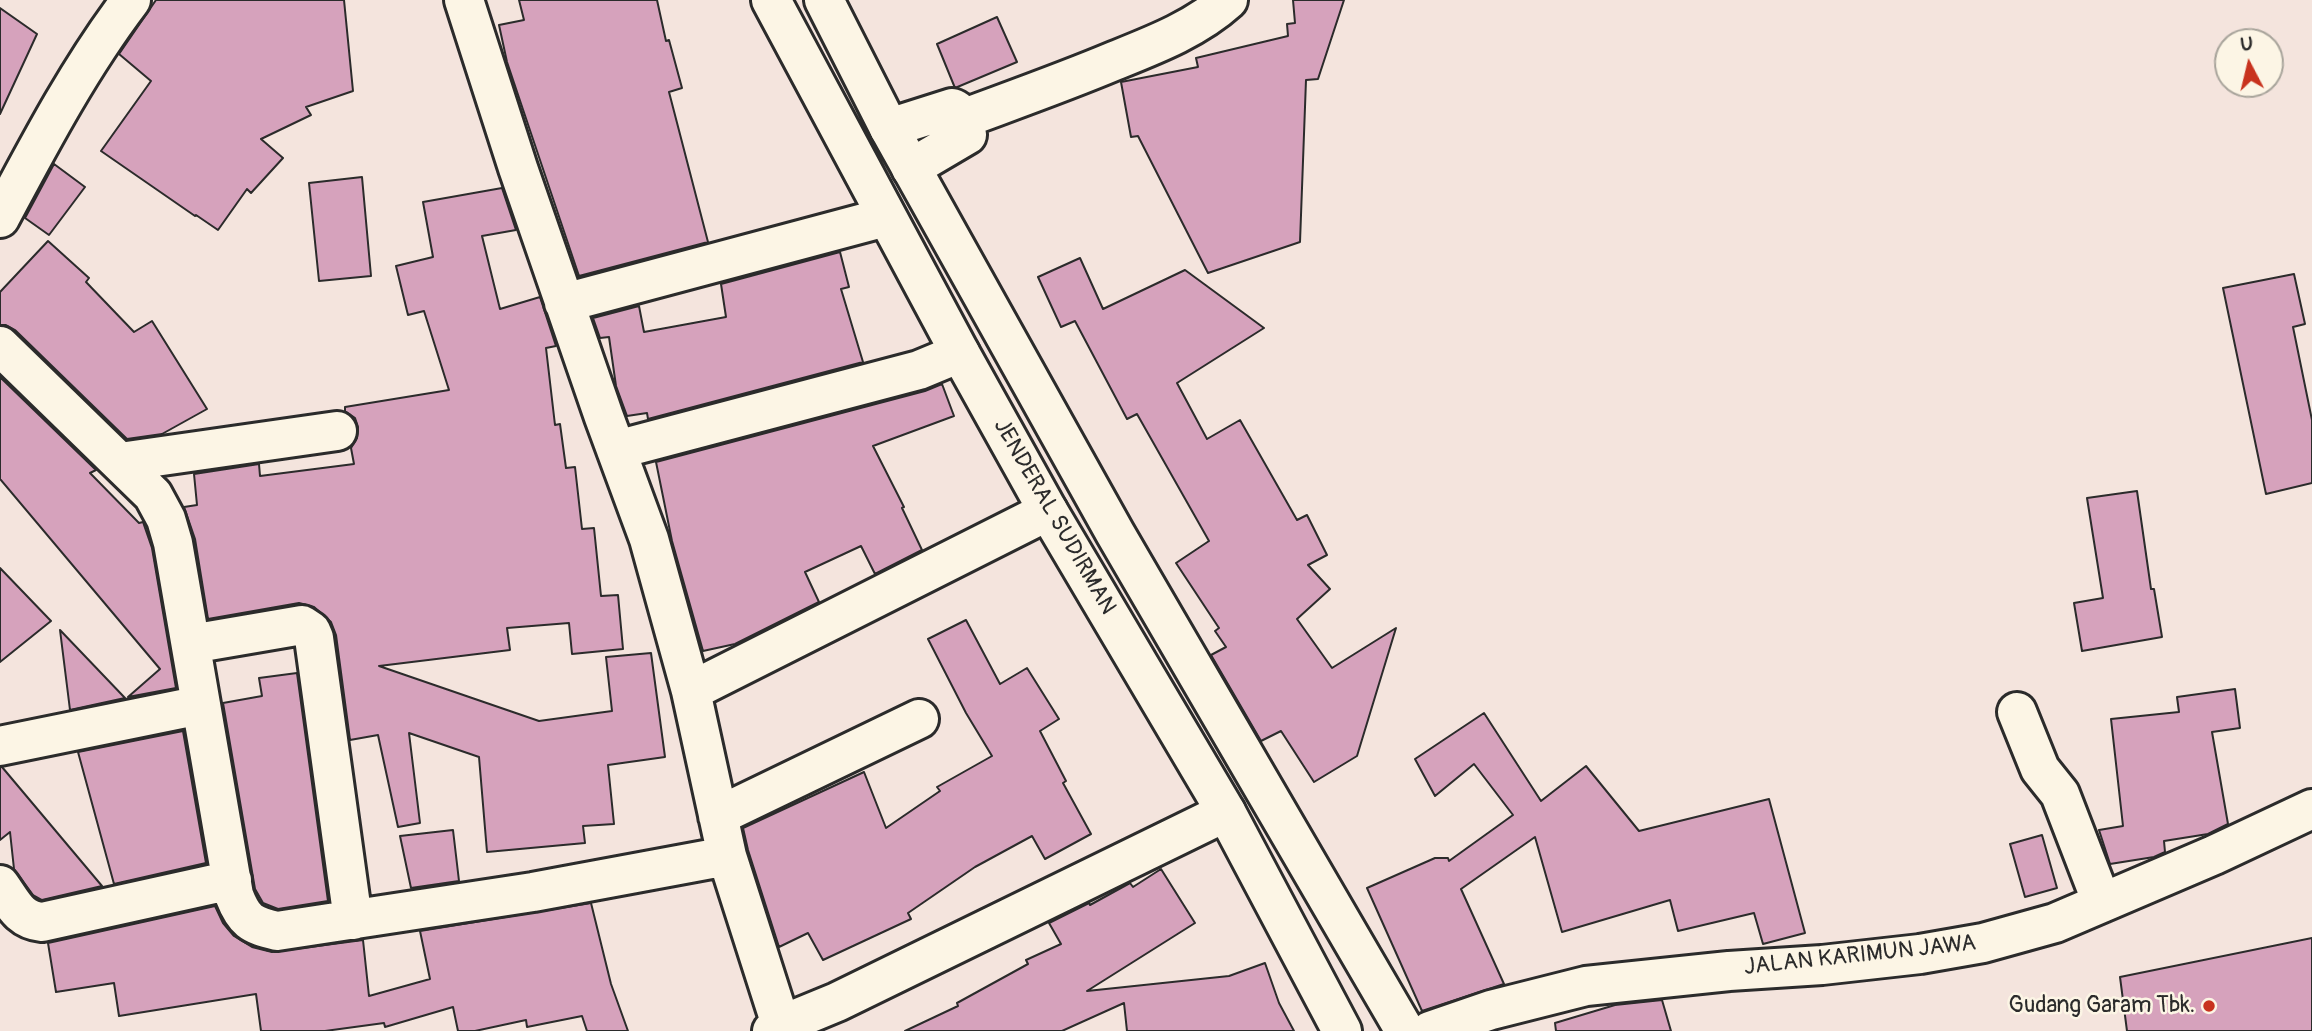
<!DOCTYPE html>
<html>
<head>
<meta charset="utf-8">
<style>
  body { margin:0 }
  #map { position:relative; width:2312px; height:1031px; overflow:hidden; background:#f4e4dd; font-family:Pangolin,sans-serif }
  canvas { display:block }
  .north { position:absolute; left:2214px; top:28px; width:70px; height:70px; box-sizing:border-box; background:#fcf5e5; border:2px solid #a8a49b; border-radius:50%; rotate:353deg; font-size:19px; font-weight:700; line-height:28px; text-align:center; color:#2b2b2b }
  .north::after { content:''; display:block; margin:auto; width:24px; height:32px; background:#c8321e; clip-path:polygon(50% 0,100% 100%,50% 72%,0 100%) }
</style>
</head>
<body>
<div id="map">
<canvas width="2312" height="1031"></canvas>
<div class="north">U</div>
</div>
<script>
const context = document.querySelector('canvas').getContext('2d');
context.lineJoin = 'round';
function fill(path, color) { context.fillStyle = color; context.fill(path, 'evenodd'); }
function trace(path, color, width, dash) { context.strokeStyle = color; context.lineWidth = width; context.lineCap = dash ? 'butt' : 'round'; context.setLineDash(dash || []); context.stroke(path); }
function label(font, color, halo, rows, align = 'center') {
  context.font = font + ' Pangolin,sans-serif'; context.lineWidth = 5; context.setLineDash([]); context.textBaseline = 'middle'; context.strokeStyle = halo; context.fillStyle = color; for (const [text, x, y, turn = 0] of rows) {
    context.save(); context.translate(x, y); context.rotate((+turn || 0) * Math.PI / 180); context.textAlign = isNaN(turn) ? turn : align; if (halo) context.strokeText(text, 0, 0); context.fillText(text, 0, 0); context.restore();
  }
}
const building = new Path2D(`
  M156 0H344L353 91 306 107 311 115 261 139 283 158 251 193 247 189 218 230 196 215 195 216 101 151 151 81 119 54Z
  M519 0H657L666 41 669 40 682 88 669 92 708 242 579 276 507 62 499 25 524 20Z
  M1293 0H1344L1318 79 1306 80 1300 242 1208 273 1138 136 1131 137 1121 82 1198 67 1196 58 1288 36 1287 24 1295 23Z
  M0 8 37 34 0 114Z
  M997 17 1017 62 955 88 937 44Z
  M54 164 85 187 49 235 25 218Z
  M362 177 371 276 319 281 309 183Z
  M502 188 516 230 482 236 500 309 540 297 556 346 546 348 555 425 560 424 566 468 575 467 582 529 594 528 601 596 618 595 623 649 572 654 569 623 507 628 510 650 379 666 539 721 612 711 606 657 651 653 665 757 608 765 614 824 583 826 585 843 487 852 479 757 409 733 420 823 398 827 378 735 350 740 336 635 331 622 314 607 299 603 208 619 195 539 184 507 197 505 194 474 259 464 260 476 354 464 351 448 357 438 358 427 355 418 345 411V407L449 390 424 311 408 315 396 266 433 257 423 202Z
  M48 241 89 278 86 282 134 332 152 321 207 409 162 434 127 439 15 330 6 325H0V292Z
  M840 252 849 287 841 289 863 362 648 419 647 413 627 416 616 386 609 337 600 338 593 318 639 306 644 332 726 317 721 284Z
  M1080 258 1103 309 1185 270 1264 328 1177 383 1207 439 1240 420 1297 520 1307 515 1327 555 1308 565 1330 589 1297 619 1332 668 1396 628 1357 756 1314 782 1281 731 1261 741 1211 655 1226 647 1215 631 1219 628 1176 563 1209 541 1137 414 1127 419 1075 321 1061 327 1038 277Z
  M2294 274 2305 324 2293 327 2312 420V483L2266 494 2223 288Z
  M0 377 96 470 90 473 139 523 143 522 152 548 176 688 128 697 160 669 0 479Z
  M942 384 954 416 873 446 904 507 902 508 922 550 875 574 861 546 805 572 819 602 735 644 703 651 672 541 656 462 925 391Z
  M2137 491 2151 589H2154L2162 637 2082 651 2074 603 2103 598 2087 498Z
  M0 568 51 621 0 662Z
  M966 620 1000 684 1027 668 1059 719 1040 731 1066 781 1063 783 1091 834 1045 859 1032 836 975 867 908 913 911 919 823 960 808 933 779 947 748 850 743 828 864 772 886 828 940 791 937 787 992 756 966 713 928 639Z
  M60 630 125 698 70 710Z
  M297 673 328 901 278 909 263 903 255 889 223 703 262 696 259 678Z
  M2235 689 2240 728 2212 732 2228 824 2208 834 2164 841 2165 852 2154 857 2110 864 2099 830 2123 826 2111 719 2179 712 2177 697Z
  M1484 713 1541 801 1586 766 1639 831 1769 799 1805 933 1763 944 1754 913 1678 931 1670 900 1562 932 1535 837 1461 889 1504 984 1422 1011 1367 888 1435 858H1448L1449 861 1513 815 1474 764 1435 796 1415 759Z
  M183 731 206 863 114 884 78 752Z
  M0 767H2L102 886 42 900 33 895 14 869 10 832 0 840Z
  M453 830 459 881 411 888 400 836Z
  M2042 835 2057 888 2025 897 2010 844Z
  M1161 869 1195 923 1087 991 1229 976 1265 963 1279 1003 1294 1031H1127L1124 1003 1062 1031H905L958 1006 957 1003 1028 964 1026 960 1061 944 1049 923 1089 903 1090 905 1130 883 1133 887Z
  M591 903 611 984 628 1031H587L582 1016 527 1027 526 1020 475 1031H458L453 1007 385 1027 384 1023 325 1031H261L256 994 119 1016 114 983 56 992 48 943 215 906 223 923 234 936 252 947 272 952 363 940 369 996 430 979 420 931Z
  M2312 938V1031H2127L2120 977Z
  M1662 1000 1671 1031H1556L1555 1023 1615 1005Z`);
const minor = new Path2D(`
  M464 0 518 168 604 417 649 539 691 691 727 856 781 1025
  M962 119C1013 100 1064 82 1114 61 1154 45 1196 29 1228 0
  M889 128 952 108C962 111 965 125 967 135L911 168
  M0 218C40 143 80 67 131 0
  M564 303 886 217
  M0 346 153 495 166 519 173 543 234 895C244 921 251 925 277 931L533 892 727 856
  M616 450 919 370 960 353
  M120 462 337 431
  M191 644 302 625 311 631 314 638 353 920
  M691 691 1048 511
  M2017 712 2040 769 2060 794 2102 903
  M0 746 201 705
  M718 816 919 719
  M0 885C13 903 19 920 42 922L232 880
  M772 1031 781 1025 837 1002 1226 812
  M1430 1031 1491 1010 1586 986 1729 971 1822 965 1920 954 1983 943 2055 923 2214 855 2312 809`);
const highway = new Path2D(`
  M771 0 960 353 1048 511 1226 812 1342 1031
  M824 0 889 128 1115 533 1405 1031`);
const markers = [
  [2209,1006,7,"#c8321e"]
];
const streetNames = [
  ["JENDERAL SUDIRMAN",1054,517,60],
  ["JALAN KARIMUN JAWA",1860,956,-6]
];
const poiNames = [
  ["Gudang Garam Tbk.",2195,1006]
];
fill(building, '#d6a2bc');
trace(building, '#2b2b2b', 2);
trace(minor, '#2b2b2b', 44);
trace(highway, '#2b2b2b', 44);
trace(minor, '#fcf5e5', 38);
trace(highway, '#fcf5e5', 38);
for (const [x, y, r, color] of markers) { const dot = new Path2D(); dot.arc(x, y, r, 0, 2 * Math.PI); context.fillStyle = color; context.fill(dot); trace(dot, '#fcf5e5', 2.5); }
label('23px', '#2b2b2b', '#fcf5e5', streetNames);
label('23px', '#2b2b2b', '#fcf5e5', poiNames, 'right');
</script>
</body>
</html>
